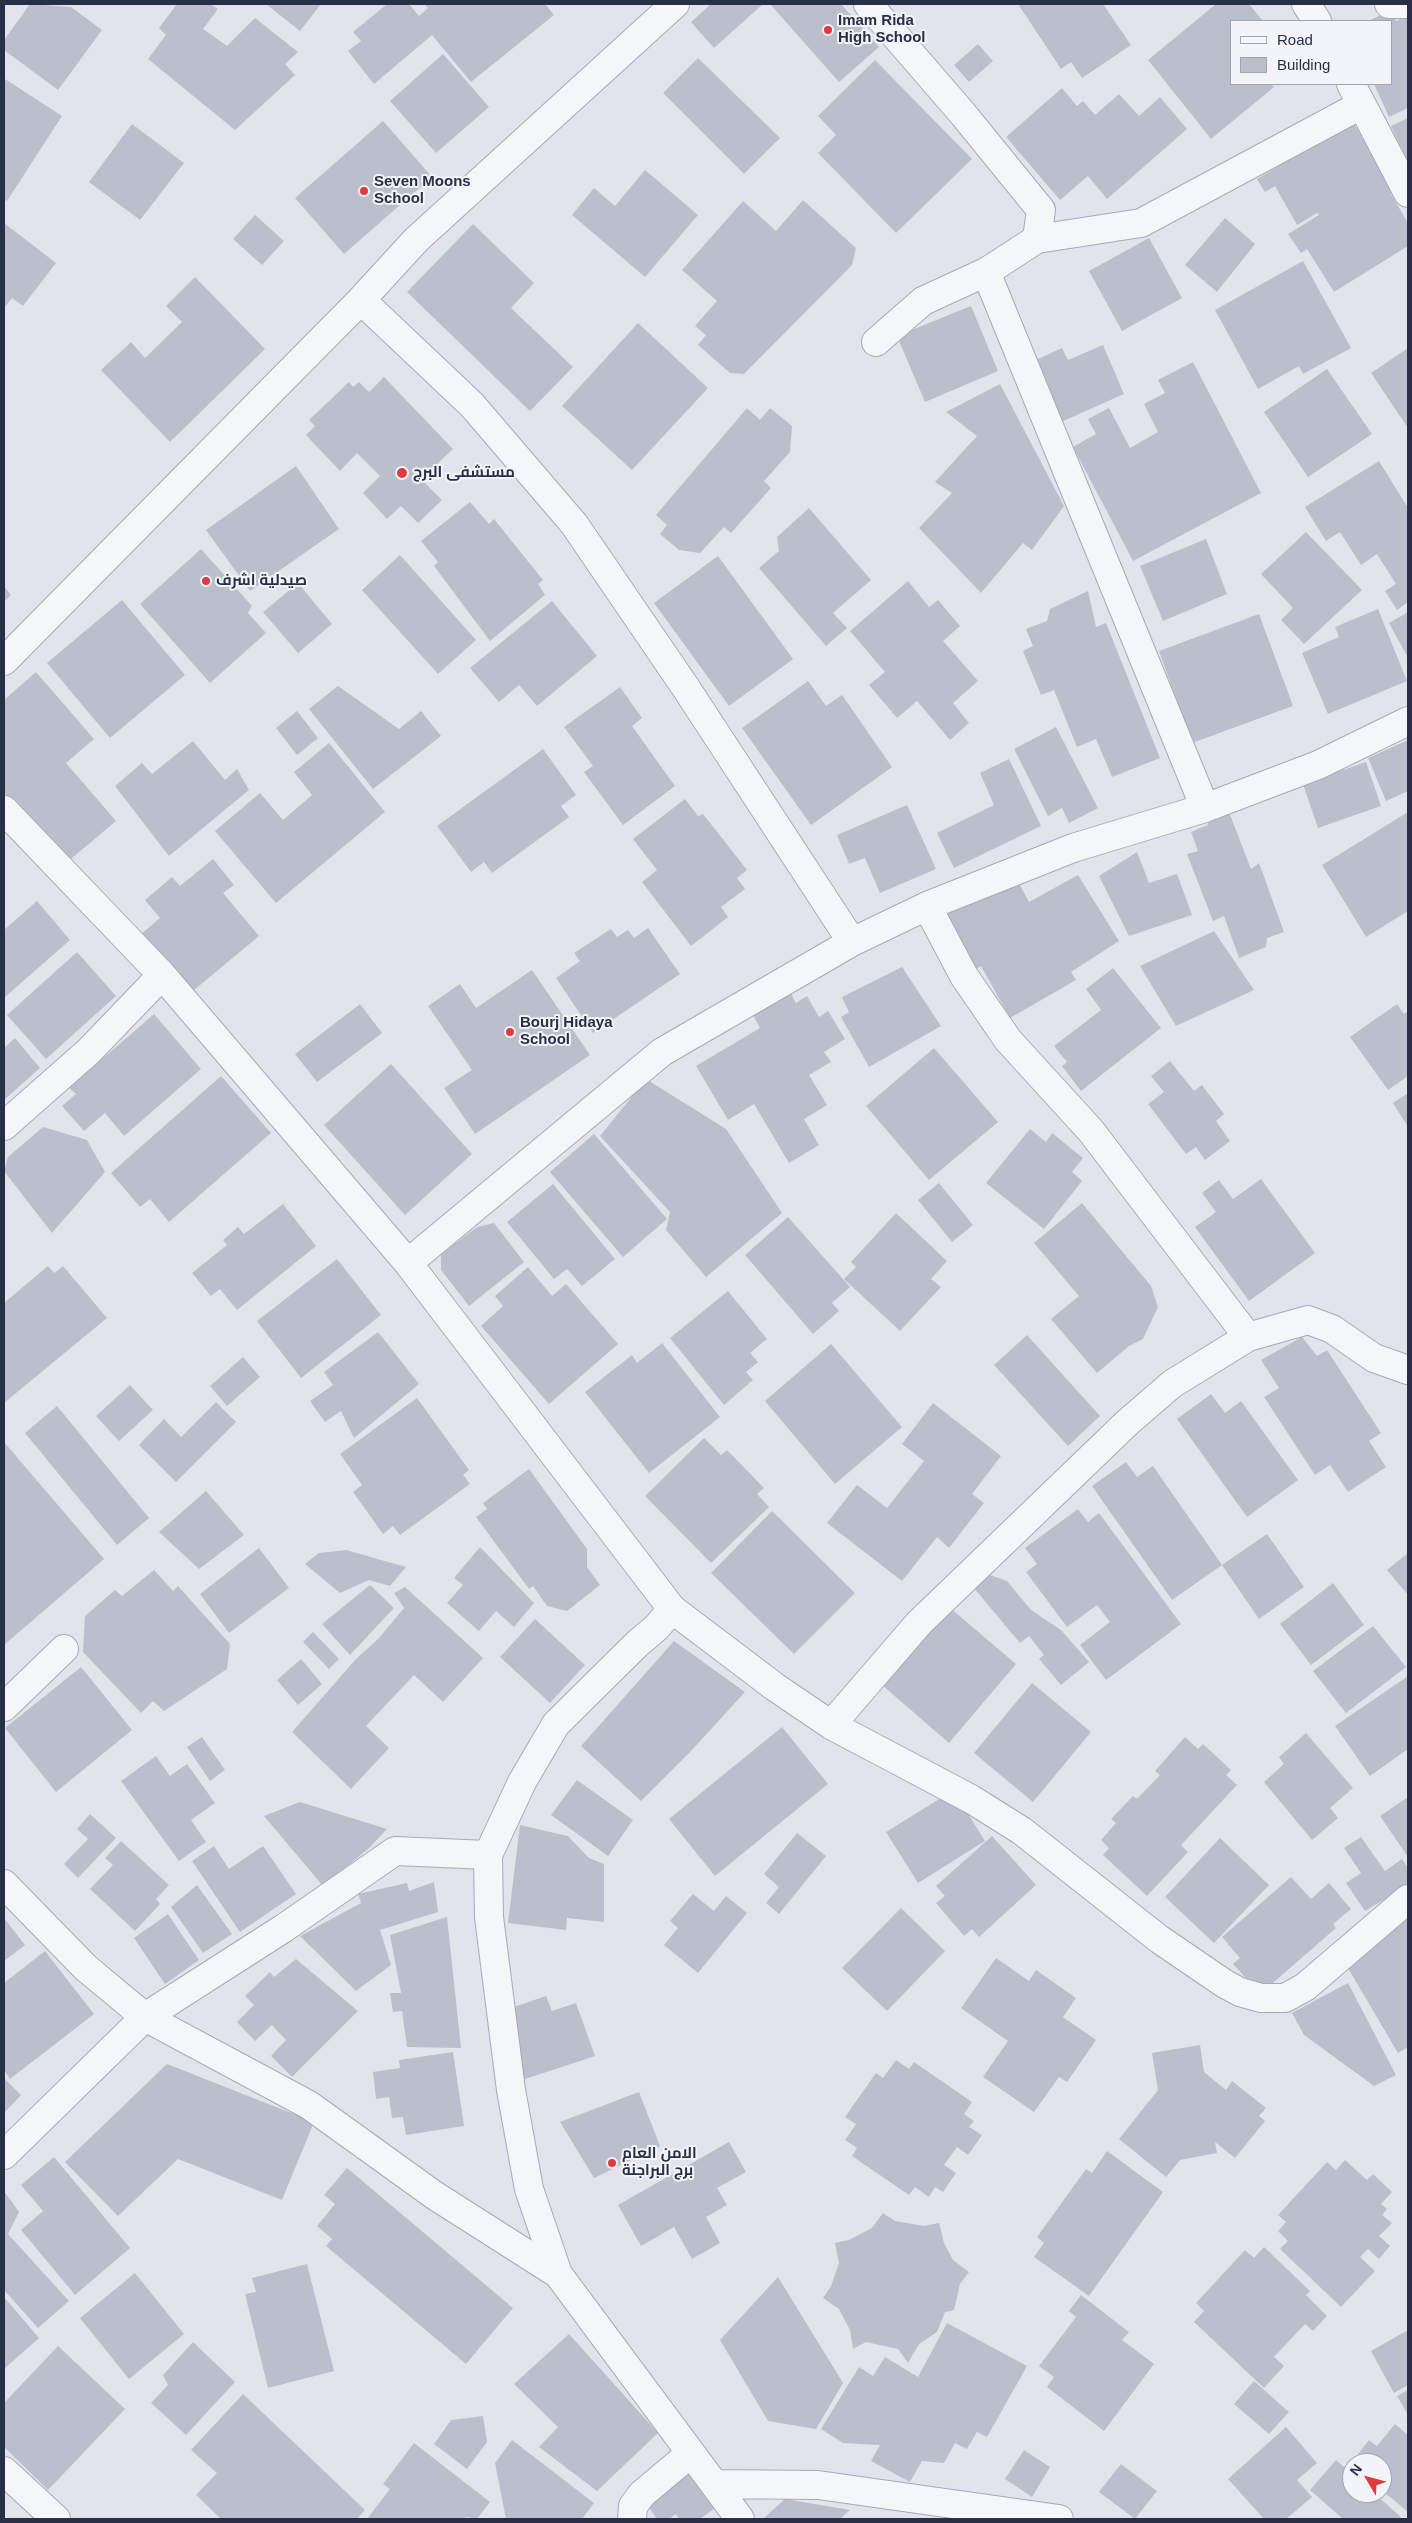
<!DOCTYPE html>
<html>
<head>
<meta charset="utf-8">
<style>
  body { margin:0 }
  #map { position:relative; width:1412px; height:2523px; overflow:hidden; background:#e2e4ec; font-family:Helvetica,sans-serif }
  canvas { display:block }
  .frame { position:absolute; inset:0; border:5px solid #282f46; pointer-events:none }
  .legend { position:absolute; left:1230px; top:20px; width:162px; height:65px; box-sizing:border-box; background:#f2f4f9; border:1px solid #a1a5b1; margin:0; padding:6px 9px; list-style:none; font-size:15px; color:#282f46 }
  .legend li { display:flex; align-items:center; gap:10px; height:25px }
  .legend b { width:25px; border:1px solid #a1a5b1 }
  .north { position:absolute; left:1342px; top:2453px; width:50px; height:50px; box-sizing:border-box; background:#f2f4f9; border:1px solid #a1a5b1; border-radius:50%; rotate:307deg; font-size:14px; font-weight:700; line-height:20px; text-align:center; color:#282f46 }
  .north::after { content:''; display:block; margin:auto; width:18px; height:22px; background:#dd3b3e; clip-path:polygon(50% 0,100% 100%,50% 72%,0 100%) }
</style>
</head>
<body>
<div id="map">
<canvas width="1412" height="2523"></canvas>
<div class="frame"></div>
<ul class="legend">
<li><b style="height:6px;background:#f5f6f9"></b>Road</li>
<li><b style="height:14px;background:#bbbfcc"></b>Building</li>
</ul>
<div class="north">N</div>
</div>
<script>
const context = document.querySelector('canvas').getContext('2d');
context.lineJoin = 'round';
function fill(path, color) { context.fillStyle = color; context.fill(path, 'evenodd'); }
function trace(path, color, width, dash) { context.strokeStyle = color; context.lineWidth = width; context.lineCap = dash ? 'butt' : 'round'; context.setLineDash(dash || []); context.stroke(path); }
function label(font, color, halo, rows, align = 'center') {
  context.font = font + ' Helvetica,Cairo,sans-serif'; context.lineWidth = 4; context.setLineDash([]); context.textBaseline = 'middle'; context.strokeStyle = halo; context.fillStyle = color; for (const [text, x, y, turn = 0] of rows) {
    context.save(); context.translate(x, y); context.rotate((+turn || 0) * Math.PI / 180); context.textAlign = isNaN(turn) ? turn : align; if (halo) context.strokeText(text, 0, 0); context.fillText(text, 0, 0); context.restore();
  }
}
const building = new Path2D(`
  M30 4 71 7 102 30 58 90 4 50V40Z
  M177 4H210L218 9 203 29 227 46 255 18 298 52 285 64 295 75 235 130 148 59 166 35 159 28Z
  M266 4H321L300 31Z
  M387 4H409L419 16 428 8 424 4H545L554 15 471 82 432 35 374 84 348 51 361 41 353 32Z
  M711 4H763L714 48 691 22Z
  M770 4H841L879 47 839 82Z
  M1018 4H1103L1131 45 1082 78 1071 62 1061 69Z
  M1216 4H1249L1263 21H1231V84H1271L1274 87 1211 139 1148 60Z
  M1391 10 1396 21 1408 15V108L1389 117 1374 84H1391V21H1368Z
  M978 44 993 61 969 82 954 65Z
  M443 54 489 107 436 153 390 101Z
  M698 58 780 138 744 174 663 93Z
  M875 60 972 159 896 233 818 153 836 135 818 116Z
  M5 79 62 116 7 201 4 199Z
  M1062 88 1077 106 1083 101 1095 115 1119 94 1139 116 1160 97 1187 129 1107 199 1088 176 1060 200 1006 137Z
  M1408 118V162L1391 126Z
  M383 121 432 177 344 254 295 198Z
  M1353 122 1394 192 1391 194 1408 223V246L1334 292 1307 249 1301 253 1288 234 1319 215 1317 213 1297 225 1275 186 1265 192 1257 179Z
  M132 124 184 163 140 220 89 182Z
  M645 170 698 215 645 277 572 215 594 188 615 206Z
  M803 200 856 248 852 265 744 374 730 373 698 345 706 335 695 326 717 301 682 270 743 201 776 231Z
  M255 215 284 241 262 265 233 239Z
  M1225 218 1255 244 1217 292 1185 265Z
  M4 223 56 263 23 306 12 298 4 308Z
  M473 224 534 283 511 308 573 367 530 411 407 292Z
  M1149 238 1182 298 1122 331 1089 271Z
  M1303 261 1351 348 1303 374 1299 366 1258 389 1215 310Z
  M195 277 265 349 170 442 101 370 131 342 145 358 182 322 166 306Z
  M971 306 998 371 925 402 897 336Z
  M638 323 708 388 632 470 562 406Z
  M1103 345 1124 394 1052 426 1025 365 1062 348 1068 360Z
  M1408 348V428L1371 373Z
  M1193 362 1261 493 1133 561 1073 447 1096 434 1088 419 1109 408 1130 448 1158 432 1144 404 1165 393 1158 380Z
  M1327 369 1372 434 1308 477 1264 412Z
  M384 377 453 449 421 479 442 500 418 523 401 506 387 519 363 493 380 476 357 453 340 471 306 435 315 426 309 420 349 382 353 387 359 382 369 392Z
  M1000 384 1064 506 1032 550 1023 543 981 593 919 528 952 493 935 482 977 436 946 412Z
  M747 408 760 420 770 408 792 426 790 452 764 481 771 488 731 533 724 527 700 553 679 550 660 534 667 525 656 515Z
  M1379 461 1408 508V602L1397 610 1385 591 1396 584 1377 554 1361 565 1340 532 1326 541 1305 507Z
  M296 466 339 529 250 591 206 530Z
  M470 502 489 524 494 519 543 580 538 584 545 595 490 641 434 566 438 562 421 541Z
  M809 508 871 580 833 613 847 628 826 646 759 568 779 551 777 537Z
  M1306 532 1362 590 1304 644 1281 620 1293 608 1261 574Z
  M1206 539 1227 594 1163 621 1140 566Z
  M201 549 252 606 248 613 266 633 210 683 140 604Z
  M400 555 476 640 438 674 362 590Z
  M718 556 793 659 729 706 654 603Z
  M908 581 929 607 938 600 960 626 943 641 978 681 953 703 969 723 950 740 917 701 897 718 869 685 885 672 850 631Z
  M298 583 332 624 298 653 263 612Z
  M4 586 11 595 4 602Z
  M1088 591 1096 627 1106 623 1160 758 1112 777 1096 739 1077 747 1054 690 1041 695 1023 651 1033 646 1026 629 1047 621 1050 609Z
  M122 600 185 675 110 738 47 663Z
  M552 601 597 656 537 706 519 685 499 702 470 668Z
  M1378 609 1407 681 1328 714 1302 653 1339 637 1335 627Z
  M1408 612V658L1389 623Z
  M1259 614 1293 706 1192 743 1159 651Z
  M36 672 94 739 66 763 116 821 65 864 4 793V700Z
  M808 681 826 706 842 695 892 767 811 825 742 728Z
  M338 686 399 729 421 711 441 736 373 789 309 709Z
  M620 687 642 718 632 726 675 786 623 825 584 772 593 766 564 727Z
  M297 711 318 738 297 755 276 728Z
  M1056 727 1098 808 1069 823 1062 808 1048 816 1014 749Z
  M1408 740V791L1386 801 1368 758Z
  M193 741 225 780 237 769 249 790 169 856 115 786 142 763 152 774Z
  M329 743 385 812 276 903 215 831 260 793 283 820 312 795 294 772Z
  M543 749 576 795 561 806 569 817 492 873 484 862 471 872 437 826Z
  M1009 759 1041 826 954 868 937 833 994 805 980 773Z
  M1366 762 1381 806 1318 828 1303 784Z
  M685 799 698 816 703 814 747 870 737 878 745 889 721 907 728 917 691 946 642 882 657 870 633 839Z
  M907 805 936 869 880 893 865 858 849 864 837 835Z
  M1229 812 1251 869 1259 863 1284 932 1267 938 1266 947 1239 958 1224 916 1213 921 1187 854 1198 851 1191 832 1208 825V820Z
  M1408 812V911L1366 937 1322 865Z
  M1137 852 1149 883 1177 874 1192 915 1129 936 1099 876Z
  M213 859 234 885 223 893 259 936 188 995 140 935 160 918 145 900 172 877 180 886Z
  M1078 875 1119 941 1071 972 1076 980 1010 1018 981 966 971 972 941 918 1015 876 1029 902Z
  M37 901 70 940 4 998V930Z
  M648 928 680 974 593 1033 556 978 580 961 574 953 611 929 617 937 628 930 634 938Z
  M1214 931 1254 990 1176 1026 1140 966Z
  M77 952 116 996 46 1059 7 1015Z
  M902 967 941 1026 869 1067 841 1017 849 1012 842 997Z
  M1113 968 1161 1028 1081 1091 1062 1066 1067 1062 1054 1046 1101 1010 1086 989Z
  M532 970 590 1055 475 1134 444 1088 472 1070 428 1006 460 984 476 1008Z
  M788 988 796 1003 807 996 819 1017 828 1011 845 1039 824 1052 831 1062 809 1075 827 1105 804 1119 819 1145 789 1163 754 1104 728 1120 696 1066 760 1028 750 1010Z
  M360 1004 382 1033 317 1082 295 1054Z
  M1397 1004 1404 1014 1408 1011V1076L1388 1090 1350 1037Z
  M154 1014 201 1069 124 1136 105 1113 84 1131 62 1106 76 1094 69 1088Z
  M15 1038 40 1068 4 1100V1048Z
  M934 1048 998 1122 929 1180 866 1106Z
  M1170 1061 1194 1091 1202 1085 1224 1114 1216 1121 1230 1141 1205 1160 1196 1147 1186 1154 1148 1104 1164 1092 1151 1076Z
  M391 1064 472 1154 405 1215 324 1125Z
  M221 1076 271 1133 169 1222 150 1199 140 1207 111 1173Z
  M646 1079 726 1129 782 1213 706 1277 666 1230 670 1212 600 1136Z
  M1408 1093V1127L1393 1103Z
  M43 1127 87 1140 105 1172 52 1233 4 1171 8 1157Z
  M1030 1129 1046 1142 1052 1133 1083 1158 1072 1172 1082 1181 1044 1229 986 1183Z
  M594 1134 667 1219 623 1257 550 1172Z
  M1261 1179 1315 1253 1249 1301 1195 1227 1216 1212 1202 1193 1219 1180 1233 1199Z
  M939 1183 973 1225 952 1242 918 1200Z
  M553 1184 615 1259 582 1286 567 1269 554 1279 507 1222Z
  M1082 1203 1151 1286 1158 1307 1143 1339 1129 1346 1097 1373 1051 1319 1079 1296 1034 1243Z
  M283 1204 316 1246 237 1310 220 1289 211 1296 192 1273 227 1245 223 1240 238 1227 244 1234Z
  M896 1213 947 1261 931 1279 941 1287 900 1331 844 1279 856 1267 851 1262Z
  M788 1217 850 1287 832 1303 839 1311 813 1334 745 1255Z
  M494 1223 524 1262 469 1306 441 1270V1254L477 1227Z
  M337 1259 381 1315 301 1378 257 1321Z
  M48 1266 54 1273 63 1266 107 1318 4 1403V1303Z
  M528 1267 552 1296 566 1284 618 1344 549 1404 481 1326 503 1306 495 1296Z
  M728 1291 767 1339 750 1353 758 1362 746 1372 753 1380 724 1405 670 1338Z
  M378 1332 419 1384 354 1438 341 1411 325 1422 310 1401 333 1385 324 1372Z
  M1027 1335 1100 1416 1068 1446 994 1365Z
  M1302 1337 1317 1356 1327 1350 1381 1433 1369 1441 1386 1467 1348 1492 1330 1465 1315 1475 1264 1397 1279 1388 1261 1360Z
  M662 1343 720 1417 649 1473 585 1392 632 1355 637 1363Z
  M831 1344 902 1427 835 1484 765 1401Z
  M243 1357 260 1377 227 1406 210 1386Z
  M130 1385 153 1410 119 1441 96 1416Z
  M1211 1394 1225 1413 1241 1401 1298 1480 1247 1517 1177 1419Z
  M417 1398 469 1470 463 1475 470 1484 400 1535 393 1526 383 1534 353 1492 362 1485 340 1454Z
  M216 1402 236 1422 176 1482 139 1445 164 1419 181 1437Z
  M933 1403 1001 1456 972 1494 984 1503 949 1548 937 1537 902 1581 827 1523 857 1485 887 1508 924 1461 902 1444Z
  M57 1406 149 1518 117 1545 25 1433Z
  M704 1438 721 1455 727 1450 764 1488 757 1494 769 1507 711 1563 645 1496Z
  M4 1442 104 1559 4 1645Z
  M1126 1462 1137 1477 1153 1466 1222 1565 1172 1600 1092 1486Z
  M529 1469 587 1549V1567L600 1585 567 1611 547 1606 533 1586 529 1589 476 1517 487 1509 483 1503Z
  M206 1491 244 1535 199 1569 159 1532Z
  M1078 1509 1088 1522 1099 1513 1181 1624 1106 1680 1080 1645 1110 1622 1097 1605 1067 1627 1026 1572 1037 1564 1025 1548Z
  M772 1511 855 1593 794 1654 711 1573Z
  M1267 1534 1304 1587 1259 1619 1222 1565Z
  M480 1547 534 1603 514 1627 496 1611 479 1631 447 1603 463 1585 454 1578Z
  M259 1548 289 1588 229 1633 200 1594Z
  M346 1550 406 1567 390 1586 369 1580 340 1593 305 1564 319 1553Z
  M1408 1553V1595L1387 1570Z
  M154 1570 173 1591 178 1586 230 1644 227 1669 164 1711 153 1701 141 1713 83 1652 85 1616 115 1590 122 1596Z
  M990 1575 1007 1581 1031 1610 1061 1630 1089 1662 1061 1685 1039 1659 1044 1655 1029 1636 1020 1643 973 1587Z
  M1333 1583 1364 1625 1311 1665 1280 1624Z
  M370 1585 394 1608 350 1655 322 1624Z
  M405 1587 483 1658 443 1702 414 1675 366 1726 389 1748 351 1789 292 1732 356 1659 378 1639 404 1608 394 1593Z
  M949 1607 1016 1664 949 1743 882 1685Z
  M535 1619 585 1665 550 1703 500 1657Z
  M1373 1626 1406 1667 1346 1713 1313 1671Z
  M313 1632 339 1659 329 1669 303 1642Z
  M674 1641 745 1692 691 1751 641 1801 581 1746Z
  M301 1659 322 1684 298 1705 277 1680Z
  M81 1667 132 1730 56 1792 5 1728Z
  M1408 1676V1749L1370 1776 1335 1726Z
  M1032 1683 1091 1732 1033 1802 974 1753Z
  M782 1727 828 1784 715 1876 669 1819Z
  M1306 1733 1353 1788 1330 1808 1338 1818 1312 1840 1264 1782 1284 1764 1279 1757Z
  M202 1737 225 1770 210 1781 187 1747Z
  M1185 1737 1198 1749 1203 1744 1231 1770 1226 1775 1237 1785 1181 1845 1188 1852 1147 1896 1103 1855 1109 1848 1101 1840 1116 1823 1111 1819 1133 1796 1137 1799 1160 1775 1155 1771Z
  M156 1756 170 1776 187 1764 215 1803 191 1820 206 1842 179 1861 121 1781Z
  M577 1780 633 1820 608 1856 551 1815Z
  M1408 1797V1857L1380 1816Z
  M941 1798 962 1804 985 1841 918 1883 886 1832Z
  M300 1802 387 1829 368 1849 323 1886 264 1816Z
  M90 1814 116 1838 78 1878 64 1864 88 1839 77 1829Z
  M520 1825 568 1836 589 1858 604 1864V1922L567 1918 566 1930 508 1923Z
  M797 1833 826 1856 779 1914 766 1903 779 1887 764 1874Z
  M992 1836 1036 1885 979 1937 972 1929 964 1936 936 1903 945 1896 936 1886Z
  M1361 1837 1385 1871 1402 1859 1408 1868V1885L1365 1911 1346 1883 1361 1873 1344 1848Z
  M1220 1838 1269 1885 1214 1943 1165 1897Z
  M121 1841 169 1885 156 1899 160 1904 135 1931 90 1889 113 1865 105 1858Z
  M214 1846 229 1869 263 1846 296 1894 240 1932 192 1861Z
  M1291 1877 1311 1899 1329 1883 1351 1909 1333 1924 1336 1928 1266 1989H1256L1233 1964 1240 1958 1222 1937Z
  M434 1882 438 1912 380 1930 391 1965 356 1991 300 1936 361 1903 358 1894 407 1883 409 1891Z
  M197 1885 232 1934 203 1953 171 1907Z
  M693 1894 714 1911 726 1896 747 1913 698 1973 664 1945 678 1928 670 1921Z
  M901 1908 945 1951 887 2011 842 1968Z
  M168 1914 199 1960 165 1984 134 1938Z
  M447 1917 461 2048 407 2047 402 2011 393 2012 390 1993H401L390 1935Z
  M4 1918 25 1945 4 1961Z
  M1408 1919V2047L1398 2053 1342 1958Z
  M45 1951 94 2014 10 2079 4 2070V1983Z
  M996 1958 1029 1981 1036 1970 1076 1998 1063 2017 1096 2040 1067 2082 1059 2077 1034 2112 983 2077 1008 2041 961 2008Z
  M296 1959 358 2011 292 2077 271 2056 286 2040 272 2025 255 2041 237 2022 254 2005 245 1996 270 1972 274 1977Z
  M1348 1983 1396 2075 1374 2086 1304 2035 1292 2013Z
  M546 1996 552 2011 576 2003 595 2056 525 2079 508 2028 517 2025 511 2008Z
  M1200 2045 1204 2072 1226 2090 1232 2081 1266 2108 1259 2116 1265 2121 1235 2158 1215 2142 1217 2153 1180 2160 1166 2177 1119 2139 1158 2090 1152 2053Z
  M453 2052 464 2126 406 2135 403 2117 392 2118 389 2097 376 2099 373 2072 400 2068 399 2060Z
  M896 2060 909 2069 914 2062 972 2102 964 2114 974 2121 969 2127 982 2135 968 2155 957 2147 944 2165 956 2173 943 2192 935 2187 929 2197 915 2187 909 2195 852 2156 857 2148 845 2140 856 2124 845 2117 876 2073 883 2078Z
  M167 2064 314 2122 282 2200 178 2159 118 2216 65 2162Z
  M4 2078 21 2095 4 2113Z
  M639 2092 660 2146 594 2178 560 2122Z
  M729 2142 746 2172 717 2188 727 2205 706 2217 720 2243 692 2259 674 2227 641 2246 618 2205Z
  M1107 2151 1163 2192 1089 2296 1034 2257 1044 2243 1037 2237 1086 2169 1092 2173Z
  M54 2157 130 2248 75 2295 21 2230 43 2211 21 2185Z
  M1345 2160 1367 2180 1373 2174 1392 2192 1381 2204 1387 2209 1382 2215 1392 2223 1379 2236 1390 2246 1379 2259 1368 2249 1360 2257 1375 2271 1341 2307 1280 2249 1288 2241 1278 2231 1286 2222 1278 2215 1327 2162 1336 2170Z
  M347 2168 513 2308 466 2364 326 2246 332 2239 317 2226 335 2204 324 2195Z
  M4 2191 19 2212 8 2234 69 2301 38 2328 4 2290Z
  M883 2213 895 2221 924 2226 939 2223 944 2243 953 2260 969 2272 960 2284 954 2310 945 2312 937 2332 919 2344 908 2363 898 2349 866 2342 853 2349 850 2330 839 2309 823 2298 831 2286 839 2263 835 2243 849 2240 872 2228Z
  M1264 2247 1310 2291 1306 2295 1327 2316 1313 2331 1305 2324 1274 2357 1284 2366 1264 2388 1194 2322 1204 2311 1196 2303 1245 2250 1254 2258Z
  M307 2264 334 2371 268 2388 245 2294 256 2292 252 2278Z
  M135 2273 184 2334 129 2379 80 2318Z
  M778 2277 843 2383 816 2429 768 2421 720 2340Z
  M1081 2295 1129 2332 1122 2340 1154 2364 1104 2431 1047 2387 1054 2377 1039 2366 1076 2317 1069 2311Z
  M4 2297 39 2338 4 2369Z
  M947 2323 1027 2366 987 2437 977 2432 967 2449 955 2443 944 2463 922 2461 910 2482 871 2461 880 2445 843 2443 821 2429 859 2367 873 2376 885 2357 918 2377Z
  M1408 2330V2385L1394 2393 1371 2351Z
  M569 2334 658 2433 597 2491 539 2447 558 2427 514 2384Z
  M193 2342 235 2382 186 2435 151 2403 168 2385 163 2375Z
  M58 2346 125 2409 48 2490 4 2447V2403Z
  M1254 2381 1289 2412 1269 2434 1234 2404Z
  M1408 2390V2415L1397 2396Z
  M243 2394 365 2510 357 2519H221L196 2495 217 2473 191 2450Z
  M483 2416 487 2442 467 2469 434 2444 451 2420Z
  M1395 2424 1408 2435V2512L1384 2492 1390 2484 1382 2478V2463H1363L1356 2457 1369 2440 1377 2446Z
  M1286 2427 1317 2463 1297 2480 1312 2497 1286 2519H1264L1228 2479Z
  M512 2440 594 2503 582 2519H506L495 2463Z
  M414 2443 490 2502 477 2519 466 2517 464 2519H367L390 2489 383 2484Z
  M1024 2450 1050 2467 1032 2497 1005 2479Z
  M1336 2460 1352 2474V2493H1374L1401 2517 1400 2519H1343L1310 2490Z
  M1121 2464 1157 2491 1135 2519 1099 2492Z
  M689 2471 715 2508 700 2519H679L676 2514 669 2519H657L645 2502Z
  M785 2499 850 2510 840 2519H763Z`);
const minor = new Path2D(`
  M868 4 963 114 1041 210 1037 239
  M1306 4 1317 21
  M1389 4H1408
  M1351 84 1408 193
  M986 272 1037 239 1141 223 1361 105
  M361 300 472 405 574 524 686 688 852 942
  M876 342 923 301 986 272 1205 808
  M4 661 361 300 416 240 675 4
  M4 810 162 975 408 1263 672 1609 775 1687 831 1725 971 1799 1022 1831 1159 1939 1225 1984 1240 1992 1261 1998H1285L1305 1987 1408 1899
  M4 1126 89 1051 162 975
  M408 1263 662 1052 852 942 927 906 1073 848 1205 808 1318 765 1408 721
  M1248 1337 1308 1320 1332 1329 1374 1358 1408 1370
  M672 1609 657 1627 637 1644 556 1724 522 1782 488 1855 489 1917 511 2090 529 2189 558 2274 740 2519
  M4 1707 64 1649
  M831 1725 919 1623 1128 1422 1172 1384 1248 1337 1091 1131 1008 1040 964 976 927 906
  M4 1884 86 1968 145 2017 309 2105 434 2195 558 2274
  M4 2155 145 2017 284 1928 395 1851 488 1855
  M4 2471 56 2519
  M714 2484 818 2485 1059 2519
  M632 2519 633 2506 642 2494 691 2453`);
const markers = [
  [828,30,5,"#dd3b3e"],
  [364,191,5,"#dd3b3e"],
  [402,473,6,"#dd3b3e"],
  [206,581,5,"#dd3b3e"],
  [510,1032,5,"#dd3b3e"],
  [612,2163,5,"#dd3b3e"]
];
const poiNames = [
  ["Imam Rida",838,21],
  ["High School",838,38],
  ["Seven Moons",374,182],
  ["School",374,199],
  ["مستشفى البرج",413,473],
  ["صيدلية اشرف",216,581],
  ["Bourj Hidaya",520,1023],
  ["School",520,1040],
  ["الامن العام",622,2154],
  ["برج البراجنة",622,2171]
];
fill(building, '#bbbfcc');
trace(minor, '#a6aab7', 30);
trace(minor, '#f5f6f9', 28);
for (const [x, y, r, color] of markers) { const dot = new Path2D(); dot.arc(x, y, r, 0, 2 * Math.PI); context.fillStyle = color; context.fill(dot); trace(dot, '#f2f4f9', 2); }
label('bold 15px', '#282f46', '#f2f4f9', poiNames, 'left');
</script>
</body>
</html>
